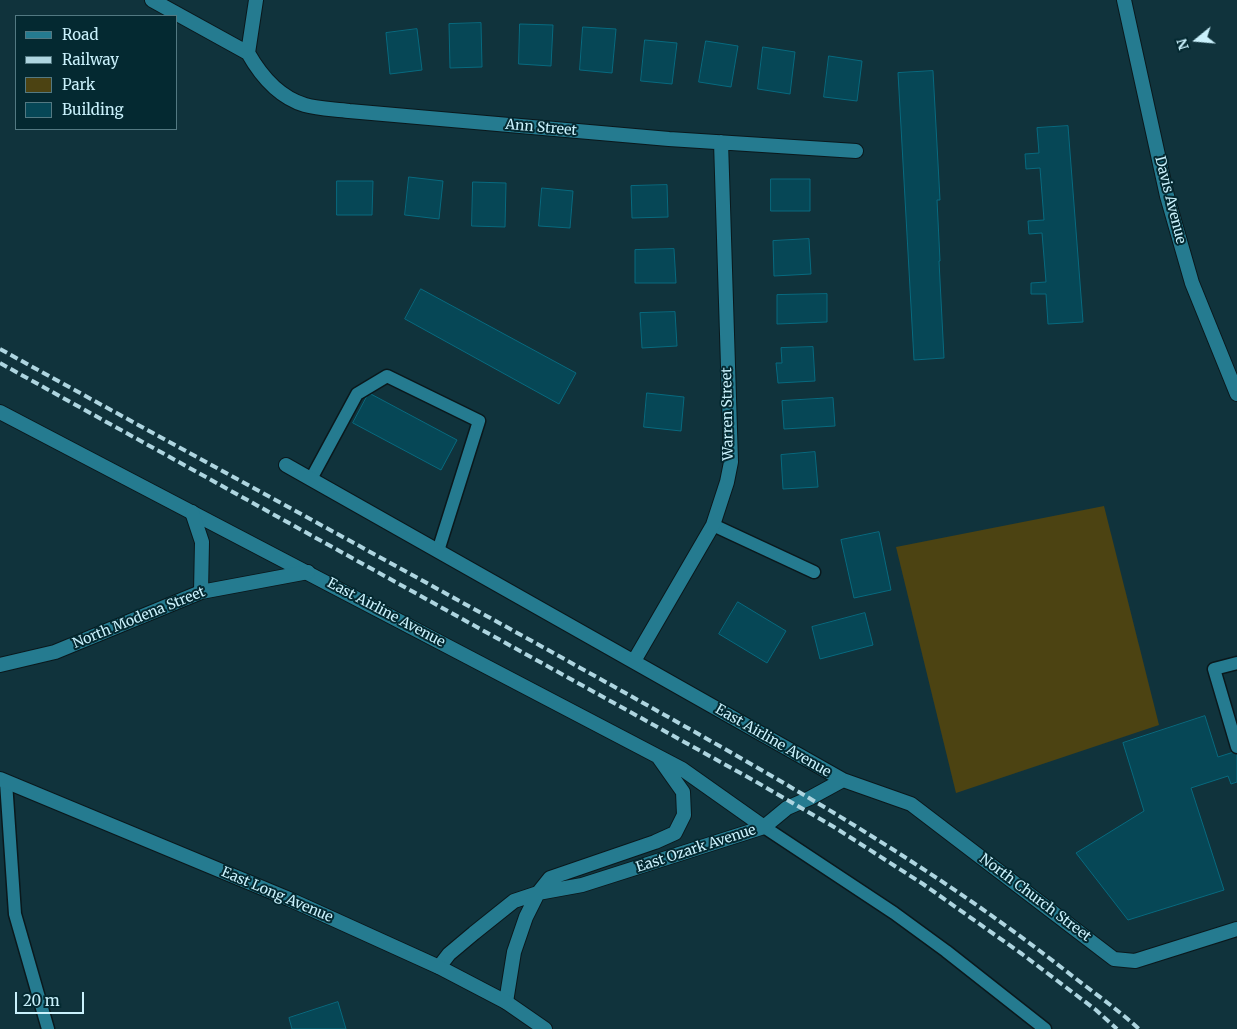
<!DOCTYPE html>
<html>
<head>
<meta charset="utf-8">
<style>
  body { margin:0 }
  #map { position:relative; width:1237px; height:1029px; overflow:hidden; background:#10333c; font-family:Merriweather,serif }
  canvas { display:block }
  .legend { position:absolute; left:15px; top:15px; width:162px; height:115px; box-sizing:border-box; background:#042931; border:1px solid #537982; margin:0; padding:6px 9px; list-style:none; font-size:15px; color:#caf1fc }
  .legend li { display:flex; align-items:center; gap:10px; height:25px }
  .legend b { width:25px; border:1px solid #537982 }
  .north { position:absolute; left:1172px; top:15px; width:50px; height:50px; -webkit-text-stroke:4px #042931; paint-order:stroke; rotate:253deg; font-size:14px; font-weight:700; line-height:20px; text-align:center; color:#caf1fc }
  .north::after { content:''; display:block; margin:auto; width:18px; height:22px; background:#caf1fc; clip-path:polygon(50% 0,100% 100%,50% 72%,0 100%) }
  .scale { position:absolute; left:15px; top:992px; width:69px; height:22px; box-sizing:border-box; border:2px solid #caf1fc; border-top:0; padding-left:6px; font-size:15px; line-height:18px; white-space:nowrap; color:#caf1fc; -webkit-text-stroke:4px #042931; paint-order:stroke }
</style>
</head>
<body>
<div id="map">
<canvas width="1237" height="1029"></canvas>
<ul class="legend">
<li><b style="height:6px;background:#257b90"></b>Road</li>
<li><b style="height:6px;background:#aed5e0"></b>Railway</li>
<li><b style="height:14px;background:#4c4312"></b>Park</li>
<li><b style="height:14px;background:#064756"></b>Building</li>
</ul>
<div class="north">N</div>
<div class="scale">20 m</div>
</div>
<script>
const context = document.querySelector('canvas').getContext('2d');
context.lineJoin = 'round';
function fill(path, color) { context.fillStyle = color; context.fill(path, 'evenodd'); }
function trace(path, color, width, dash) { context.strokeStyle = color; context.lineWidth = width; context.lineCap = dash ? 'butt' : 'round'; context.setLineDash(dash || []); context.stroke(path); }
function label(font, color, halo, rows, align = 'center') {
  context.font = font + ' Merriweather,serif'; context.lineWidth = 4; context.setLineDash([]); context.textBaseline = 'middle'; context.strokeStyle = halo; context.fillStyle = color; for (const [text, x, y, turn = 0] of rows) {
    context.save(); context.translate(x, y); context.rotate((+turn || 0) * Math.PI / 180); context.textAlign = isNaN(turn) ? turn : align; if (halo) context.strokeText(text, 0, 0); context.fillText(text, 0, 0); context.restore();
  }
}
const green = new Path2D(`
  M1104 506 1159 725 956 793 896 547Z`);
const building = new Path2D(`
  M481 23 482 67 450 68 449 24Z
  M520 24 553 25 551 66 519 64Z
  M583 27 616 29 612 73 580 70Z
  M417 29 422 70 390 74 386 33Z
  M645 40 677 43 672 84 641 81Z
  M706 41 738 46 731 87 699 82Z
  M763 47 795 52 790 94 758 89Z
  M829 56 862 61 857 101 824 97Z
  M933 71 940 200H937L940 261H939L944 358 914 360 898 73Z
  M1068 126 1083 322 1048 324 1046 294H1031V283L1046 282 1042 233 1029 234 1028 221 1044 220 1040 168 1026 169 1025 154 1039 153 1037 128Z
  M409 177 443 181 439 219 405 215Z
  M771 179H810V211H771Z
  M337 181H373L372 215H337Z
  M473 182 506 183 505 227 472 226Z
  M667 185 668 217 632 218 631 186Z
  M542 188 573 191 570 228 539 226Z
  M809 239 811 274 774 276 773 241Z
  M674 249 676 283H635V250Z
  M421 289 576 373 559 404 405 319Z
  M827 294V322L777 324V295Z
  M675 312 677 346 642 348 640 313Z
  M813 347 815 381 778 383 776 363H782L781 348Z
  M369 393 457 440 441 470 353 423Z
  M647 393 684 397 681 431 644 427Z
  M833 398 835 426 784 429 782 401Z
  M815 452 818 487 783 489 781 455Z
  M879 532 891 590 854 598 841 540Z
  M738 602 786 631 767 663 719 634Z
  M865 613 873 645 820 659 812 627Z
  M1205 716 1218 757 1237 751V782L1231 784 1228 776 1191 788 1224 890 1128 920 1076 853 1144 811 1123 743Z
  M338 1002 346 1029H292L289 1018Z`);
const service = new Path2D(`
  M311 479 357 394 387 376 479 421 438 551
  M713 525 814 572
  M1237 663 1214 669 1237 747
  M6 782 15 914 48 1029
  M764 827 894 913 946 951 1045 1029`);
const minor = new Path2D(`
  M152 0 248 53
  M1124 0 1167 196 1192 283 1237 394
  M248 53C261 76 278 97 305 105 319 109 335 109 349 111L669 139 856 151
  M248 53 256 0
  M0 412 682 769 764 827
  M286 465 843 780 911 804 1114 959 1135 961 1237 929
  M634 661 713 525 727 482 731 462 721 142
  M439 967 449 954 474 933 514 901 538 893 550 878 655 842 675 833 684 815 683 792 659 758
  M506 1002 514 952 526 917 538 893 582 885 764 827 787 808 810 798 843 780`);
const tertiary = new Path2D(`
  M192 512 202 542 201 592
  M0 665 55 652 201 592 308 572`);
const secondary = new Path2D(`
  M0 779 289 899 439 967 506 1002 545 1029`);
const rail = new Path2D(`
  M0 349C207 463 414 575 620 690 774 776 927 862 1066 971 1090 990 1116 1008 1139 1029
  M0 363 753 780 834 827 923 884 1022 954 1096 1010 1117 1029`);
const streetNames = [
  ["Ann Street",541,128,5],
  ["Davis Avenue",1170,200,76],
  ["Warren Street",728,414,-91],
  ["East Airline Avenue",386,613,28],
  ["North Modena Street",139,618,-22],
  ["East Airline Avenue",773,741,30],
  ["East Ozark Avenue",696,849,-18],
  ["East Long Avenue",277,895,23],
  ["North Church Street",1035,898,37]
];
fill(green, '#4c4312');
fill(building, '#064756');
trace(building, '#086a7f', 1);
trace(service, '#0a181c', 15);
trace(minor, '#0a181c', 16);
trace(tertiary, '#0a181c', 16);
trace(secondary, '#0a181c', 16);
trace(service, '#257b90', 12);
trace(minor, '#257b90', 14);
trace(tertiary, '#257b90', 14);
trace(secondary, '#257b90', 14);
trace(rail, '#aed5e0', 4, [8, 4]);
label('14px', '#caf1fc', '#042931', streetNames);
</script>
</body>
</html>
